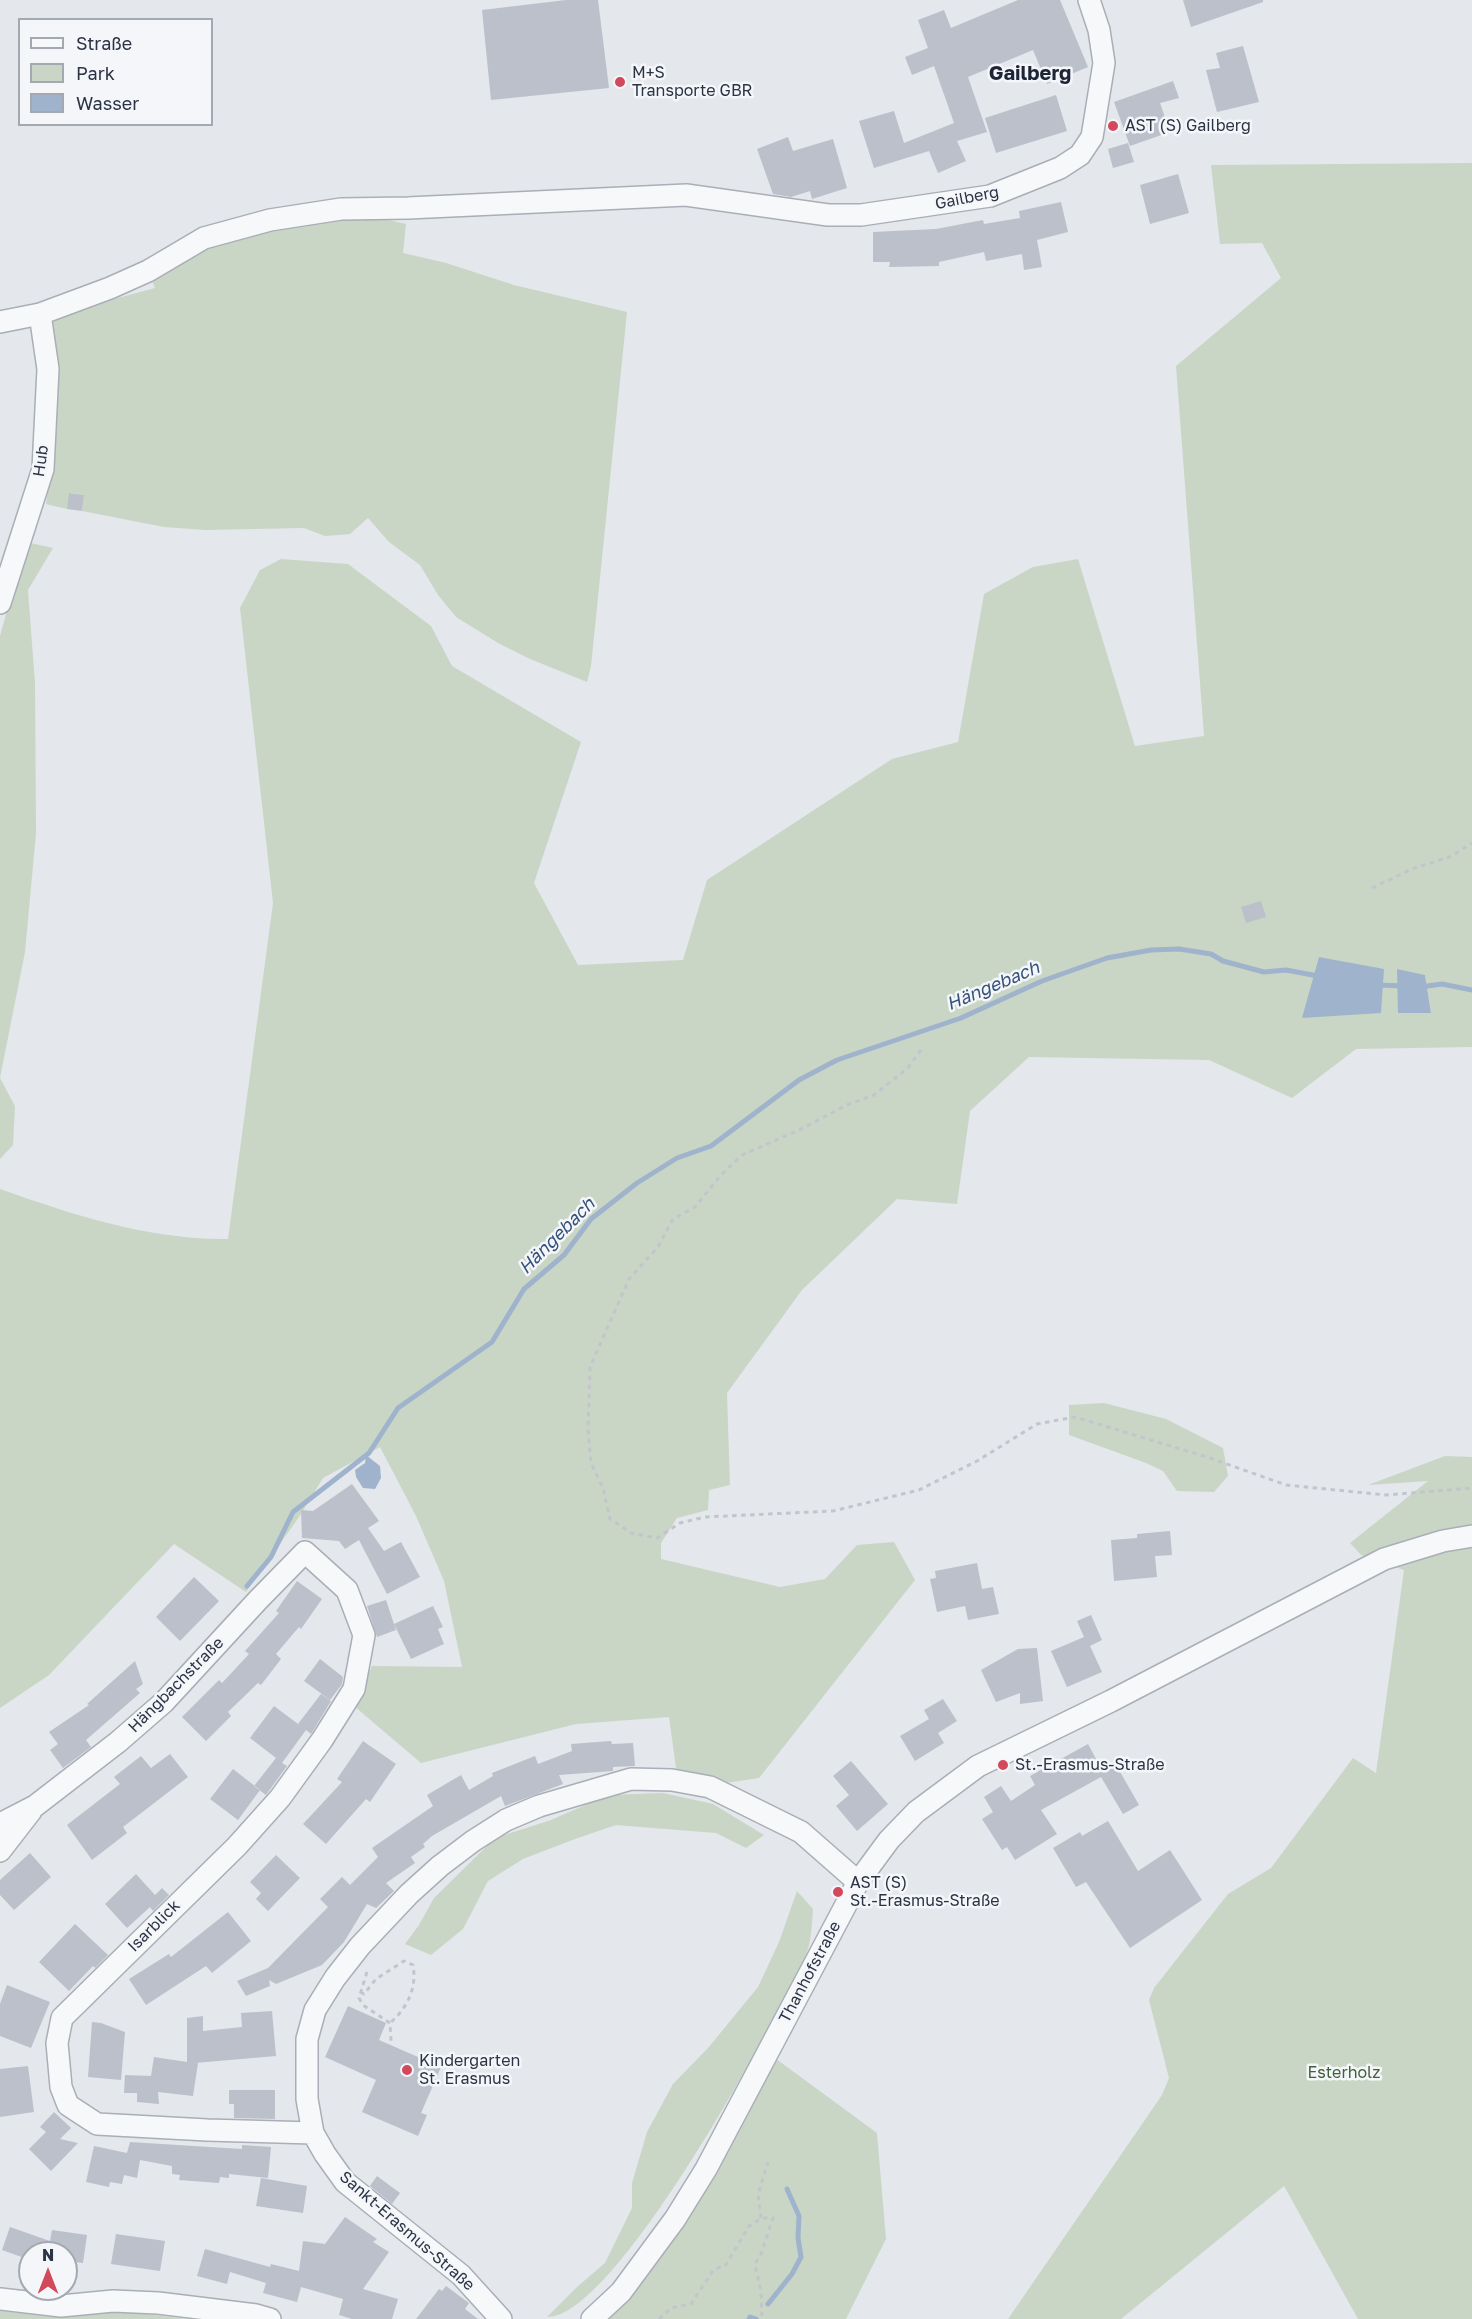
<!DOCTYPE html>
<html>
<head>
<meta charset="utf-8">
<style>
  body { margin:0 }
  #map { position:relative; width:1472px; height:2319px; overflow:hidden; background:#e4e7ec; font-family:"Golos Text",sans-serif }
  canvas { display:block }
  .legend { position:absolute; left:18px; top:18px; width:195px; height:108px; box-sizing:border-box; background:#f4f6f9; border:2px solid #a4a8b1; margin:0; padding:8px 10px; list-style:none; font-size:18px; color:#2b3445 }
  .legend li { display:flex; align-items:center; gap:12px; height:30px }
  .legend b { width:30px; border:2px solid #a4a8b1 }
  .north { position:absolute; left:18px; top:2241px; width:60px; height:60px; box-sizing:border-box; background:#f4f6f9; border:2px solid #a4a8b1; border-radius:50%; rotate:0deg; font-size:16px; font-weight:700; line-height:24px; text-align:center; color:#2b3445 }
  .north::after { content:''; display:block; margin:auto; width:21px; height:27px; background:#d1495b; clip-path:polygon(50% 0,100% 100%,50% 72%,0 100%) }
</style>
</head>
<body>
<div id="map">
<canvas width="1472" height="2319"></canvas>
<ul class="legend">
<li><b style="height:8px;background:#f7f8fa"></b>Straße</li>
<li><b style="height:16px;background:#c9d6c5"></b>Park</li>
<li><b style="height:16px;background:#9fb4cc"></b>Wasser</li>
</ul>
<div class="north">N</div>
</div>
<script>
const context = document.querySelector('canvas').getContext('2d');
context.lineJoin = 'round';
function fill(path, color) { context.fillStyle = color; context.fill(path, 'evenodd'); }
function trace(path, color, width, dash) { context.strokeStyle = color; context.lineWidth = width; context.lineCap = dash ? 'butt' : 'round'; context.setLineDash(dash || []); context.stroke(path); }
function label(font, color, halo, rows, align = 'center') {
  context.font = font + ' "Golos Text",sans-serif'; context.lineWidth = 5; context.setLineDash([]); context.textBaseline = 'middle'; context.strokeStyle = halo; context.fillStyle = color; for (const [text, x, y, turn = 0] of rows) {
    context.save(); context.translate(x, y); context.rotate((+turn || 0) * Math.PI / 180); context.textAlign = isNaN(turn) ? turn : align; if (halo) context.strokeText(text, 0, 0); context.fillText(text, 0, 0); context.restore();
  }
}
const green = new Path2D(`
  M1472 163V1047L1356 1049 1292 1098 1209 1060 1029 1057 970 1111 957 1204 897 1199 802 1290 727 1393 730 1485 709 1490 708 1510 677 1518 661 1543V1559L780 1587 825 1579 857 1545 894 1542 915 1580 759 1778 679 1790 669 1717 576 1724 421 1763 354 1706 372 1666 462 1667 444 1581 416 1516 380 1447 323 1478 299 1517 246 1592 174 1544 49 1675 0 1708V1189C73 1215 150 1240 228 1239L273 903 240 608 260 570 281 559 348 564 431 626 452 666 581 742 534 883 578 965 683 960 707 880 892 759 958 742 984 594 1033 567 1078 559 1135 746 1204 736 1176 366 1281 278 1262 243 1220 244 1211 165ZM1425 975 1431 1012 1398 1013Z
  M341 209 406 224 403 253 446 263 514 285 627 312 591 666 587 682 530 659 498 643 456 617 438 595 420 565 389 542 368 518 350 534 325 536 304 528 205 530 164 527 82 511 84 495 70 493 67 509 46 504 57 419V383L50 324 69 311 155 288 148 271 204 238Z
  M26 542 53 548 28 590 35 684 36 833 25 952 0 1078 15 1106 13 1145 0 1159V636Z
  M1104 1403 1166 1419 1223 1448 1228 1476 1214 1492 1177 1491 1163 1471 1146 1463 1069 1435V1405Z
  M1445 1456 1472 1457V2319H1358L1284 2186 1121 2319H1008L1162 2095 1169 2078 1149 2000 1154 1988 1228 1894 1271 1868 1353 1758 1376 1773 1404 1570 1361 1555 1350 1543 1428 1481 1368 1485Z
  M663 1793 713 1804 764 1835 746 1848 716 1833 616 1825 575 1839 523 1859 488 1881 463 1929 431 1955 405 1944 419 1925 434 1898 495 1838 551 1820 608 1795Z
  M797 1891 813 1909C812 1920 812 1933 809 1945 805 1963 784 1996 775 2014 752 2062 610 2319 547 2317L577 2287 605 2263 632 2208V2183L647 2132 673 2084 708 2048 758 1987 779 1942Z
  M768 2053 877 2133 886 2239 846 2319H599L676 2218Z
  M0 2311 54 2317 123 2311 185 2319H0Z`);
const water = new Path2D(`
  M1319 957 1384 969 1381 1013 1302 1018Z
  M1397 969 1425 975 1431 1013H1398Z
  M366 1455 380 1466 381 1478 375 1489 363 1488 356 1477 355 1470 365 1463Z`);
const stream = new Path2D(`
  M1378 985 1404 986
  M1420 987 1442 984 1472 990
  M247 1586 271 1557 293 1512 369 1453 398 1408 492 1342 524 1289 564 1255 591 1219 637 1183 677 1158 711 1146 799 1080 837 1060 961 1018 1042 981 1107 958 1151 950 1179 949 1211 954 1223 961 1264 972 1286 970 1318 976
  M768 2304 792 2274 801 2257 798 2238 799 2216 787 2189
  M749 2319 750 2317 756 2319`);
const building = new Path2D(`
  M566 0H598L609 88 491 100 482 10Z
  M1018 0H1060L1088 67 1047 84 1033 50 968 77 987 132 957 141 966 161 938 173 929 151 874 168 859 121 894 111 904 143 954 123 934 66 912 75 905 57 928 48 918 20 944 10 951 28Z
  M1183 0H1263V2L1191 27Z
  M1243 46 1259 102 1217 112 1206 70 1220 68 1216 53Z
  M1173 81 1179 98 1160 103 1170 132 1130 146 1114 102Z
  M1056 95 1067 131 996 153 985 118Z
  M788 137 793 151 833 139 847 188 812 199 810 191 791 197 773 194 757 149Z
  M1128 143 1134 162 1113 168 1108 149Z
  M1178 174 1189 213 1150 224 1140 185Z
  M1061 202 1068 232 1037 240 1042 267 1024 270 1022 254 986 261 984 252 939 262V266L889 267 890 262H873V232L936 229 983 220 984 224 1020 218 1019 211Z
  M69 493 84 495 82 511 67 509Z
  M1261 901 1266 917 1246 923 1241 907Z
  M352 1484 379 1521 368 1528 384 1551 401 1542 420 1577 387 1594 359 1540 345 1549 339 1541 302 1538 301 1510 313 1511Z
  M1170 1531 1172 1555 1155 1556 1157 1577 1114 1581 1111 1540 1137 1538V1534Z
  M977 1563 982 1589 993 1587 999 1614 968 1620 965 1606 937 1612 930 1579 936 1578 935 1571Z
  M194 1577 219 1601 180 1641 156 1617Z
  M297 1581 322 1599 301 1629 299 1627 276 1654 281 1659 261 1685 258 1683 228 1712 231 1716 206 1741 182 1717 219 1680 222 1683 249 1654 245 1651 279 1613 276 1611Z
  M386 1600 396 1630 377 1637 367 1606Z
  M433 1606 443 1627 438 1629 444 1644 411 1659 394 1624Z
  M1091 1615 1102 1640 1090 1646 1102 1672 1067 1687 1051 1651 1084 1637 1077 1621Z
  M1037 1648 1043 1701 1020 1704V1693L996 1702 981 1670 1018 1649Z
  M320 1659 343 1677 342 1684 330 1700 304 1681Z
  M135 1661 143 1684 136 1689 140 1693 86 1740 91 1747 63 1768 50 1750 58 1744 49 1732 89 1705 87 1704Z
  M321 1694 331 1701 311 1734 306 1730 282 1763 287 1766 266 1795 254 1786 276 1758 250 1738 274 1706 298 1724Z
  M943 1699 957 1721 938 1733 944 1743 915 1761 900 1736 929 1719 924 1710Z
  M363 1741 396 1764 370 1802 366 1799 326 1844 303 1824 342 1782 337 1779Z
  M611 1741 612 1744 633 1743 635 1766 613 1767V1771L559 1775 563 1784 505 1806 501 1796 432 1836 423 1844 425 1847 411 1857 415 1863 386 1883 394 1891 376 1908 367 1904 344 1942 322 1965 276 1984 269 1980 270 1986 246 1996 237 1981 268 1968 328 1907 320 1899 342 1877 350 1885 378 1857 372 1848 433 1806 427 1795 461 1775 469 1790 493 1776 492 1773 535 1756 538 1764 572 1751 571 1744Z
  M1088 1744 1102 1770 1115 1763 1139 1805 1123 1814 1101 1777 1041 1810 1057 1834 1015 1860 1007 1847 1002 1850 982 1819 993 1812 984 1797 1001 1786 1011 1801 1035 1785 1030 1776Z
  M170 1754 188 1777 123 1827 127 1833 92 1860 67 1825 120 1784 114 1777 141 1756 151 1768Z
  M851 1761 888 1804 857 1831 836 1806 849 1795 833 1776Z
  M233 1769 260 1790 238 1820 210 1799Z
  M1108 1821 1138 1871 1170 1850 1202 1900 1130 1948 1086 1882 1076 1887 1053 1848 1080 1832 1082 1836Z
  M30 1853 51 1877 14 1910 0 1895V1880Z
  M276 1855 300 1878 268 1911 256 1899 261 1893 250 1882Z
  M136 1874 155 1895 162 1888 169 1895 153 1911 150 1907 127 1928 105 1904Z
  M228 1912 251 1941 212 1973 206 1966 146 2005 129 1979 169 1954 171 1957Z
  M75 1924 108 1955 95 1968 93 1966 69 1991 39 1962Z
  M7 1985 50 2002 31 2048 0 2036V2004Z
  M348 2006 386 2023 379 2040 441 2067 421 2113 427 2115 418 2136 362 2112 376 2080 325 2057Z
  M272 2011 276 2056 195 2063H198L193 2096 158 2092 159 2104 137 2102V2093H124L125 2075 151 2076 154 2057 187 2062V2018L203 2016V2031L242 2027 241 2013Z
  M92 2022 101 2023 125 2032 121 2080 88 2077Z
  M28 2066 34 2112 0 2117V2069Z
  M229 2090H275V2119L234 2118V2104H229Z
  M54 2112 71 2128 60 2139 78 2143 51 2171 29 2149 46 2132 40 2127Z
  M130 2142 242 2149V2145L271 2147 268 2178 229 2174V2178L220 2177 219 2183 179 2180 180 2175 172 2174V2166L140 2160 137 2178 124 2175 122 2184 110 2182 109 2187 86 2182 94 2146 127 2153Z
  M377 2176 400 2193 392 2204 370 2186Z
  M261 2178 307 2186 303 2213 256 2206Z
  M345 2217 377 2239 373 2242 389 2252 363 2289 398 2299 392 2319H352L339 2315 343 2299 301 2287 297 2302 263 2293 266 2283 230 2272 227 2284 197 2276 205 2249 270 2267 271 2264 299 2271 303 2241 325 2244Z
  M10 2227 50 2241 52 2230 87 2235 83 2263 66 2261V2253H30V2260L2 2250Z
  M116 2234 165 2241 160 2271 111 2264Z
  M446 2286 469 2303 465 2309 478 2319H416L439 2289 442 2291Z`);
const path = new Path2D(`
  M1372 888 1412 869 1452 856 1472 843
  M921 1050 908 1068 874 1095 847 1105 799 1130 742 1155 721 1175 695 1207 673 1219 658 1247 629 1279 590 1367 588 1430 591 1463 603 1488 610 1519 631 1533 657 1538 680 1523 705 1517 833 1511 919 1490 977 1461 1037 1424 1075 1417 1210 1458 1286 1485 1386 1495 1472 1488
  M367 1972 359 1998 363 2005 390 2023 391 2041
  M360 1992 364 1994 376 1979 404 1961 413 1965C417 1988 408 2007 390 2023
  M761 2218 758 2195 768 2162
  M659 2319 671 2308 691 2304 714 2269 725 2266 749 2226 761 2218H773L761 2254 755 2264 761 2292 762 2319`);
const street = new Path2D(`
  M0 322 40 314 110 288 148 271 204 238 270 220 341 209 408 208 686 195 828 215H861L990 196 1060 168 1080 155 1092 137 1104 63 1099 30 1089 0
  M0 603 43 469 48 369 40 314
  M0 1824 35 1806 118 1742 164 1702 258 1600 305 1552 347 1590 364 1635 354 1689 322 1740 280 1798 237 1846 62 2018 57 2043 61 2087 68 2105 97 2124 207 2130 313 2133
  M0 1851 31 1811
  M0 2299 61 2306 113 2301 158 2303 256 2315 270 2319
  M501 2319 461 2275 345 2182 325 2154 313 2133 307 2099V2039L315 2010 335 1978 360 1946 409 1894 440 1866 473 1841 506 1820 539 1806 631 1779 672 1780 710 1787 801 1832 858 1882
  M592 2319 621 2292 675 2219 706 2169 858 1882 889 1840 916 1812 978 1766 1111 1701 1384 1559 1443 1541 1472 1536`);
const markers = [
  [620,82,6,"#d1495b"],
  [1113,126,6,"#d1495b"],
  [1003,1765,6,"#d1495b"],
  [838,1892,6,"#d1495b"],
  [407,2070,6,"#d1495b"]
];
const poiNames = [
  ["M+S",632,73],
  ["Transporte GBR",632,91],
  ["AST (S) Gailberg",1125,126],
  ["St.-Erasmus-Straße",1015,1765],
  ["AST (S)",850,1883],
  ["St.-Erasmus-Straße",850,1901],
  ["Kindergarten",419,2061],
  ["St. Erasmus",419,2079]
];
const streetNames = [
  ["Gailberg",967,198,-11],
  ["Hub",41,461,-82],
  ["Hängbachstraße",176,1685,-45],
  ["Isarblick",154,1926,-45],
  ["Thanhofstraße",810,1972,-62],
  ["Sankt-Erasmus-Straße",407,2231,41]
];
const parkNames = [
  ["Esterholz",1344,2073]
];
const waterNames = [
  ["Hängebach",993,986,-23],
  ["Hängebach",557,1236,-45]
];
const quarterNames = [
  ["Gailberg",1030,74]
];
fill(green, '#c9d6c5');
fill(water, '#9fb4cc');
trace(stream, '#9fb4cc', 5);
fill(building, '#bbc0ca');
trace(street, '#a9aeb7', 24);
trace(path, '#c2c5cb', 3, [4.5, 4.5]);
trace(street, '#f7f8fa', 21);
for (const [x, y, r, color] of markers) { const dot = new Path2D(); dot.arc(x, y, r, 0, 2 * Math.PI); context.fillStyle = color; context.fill(dot); trace(dot, '#f4f6f9', 2); }
label('16px', '#2b3445', '#f4f6f9', poiNames, 'left');
label('16px', '#2b3445', '#f4f6f9', streetNames);
label('16px', '#3f6138', '#f4f6f9', parkNames);
label('italic 18px', '#34527a', '#f4f6f9', waterNames);
label('bold 20px', '#1d2536', '#f4f6f9', quarterNames);
</script>
</body>
</html>
